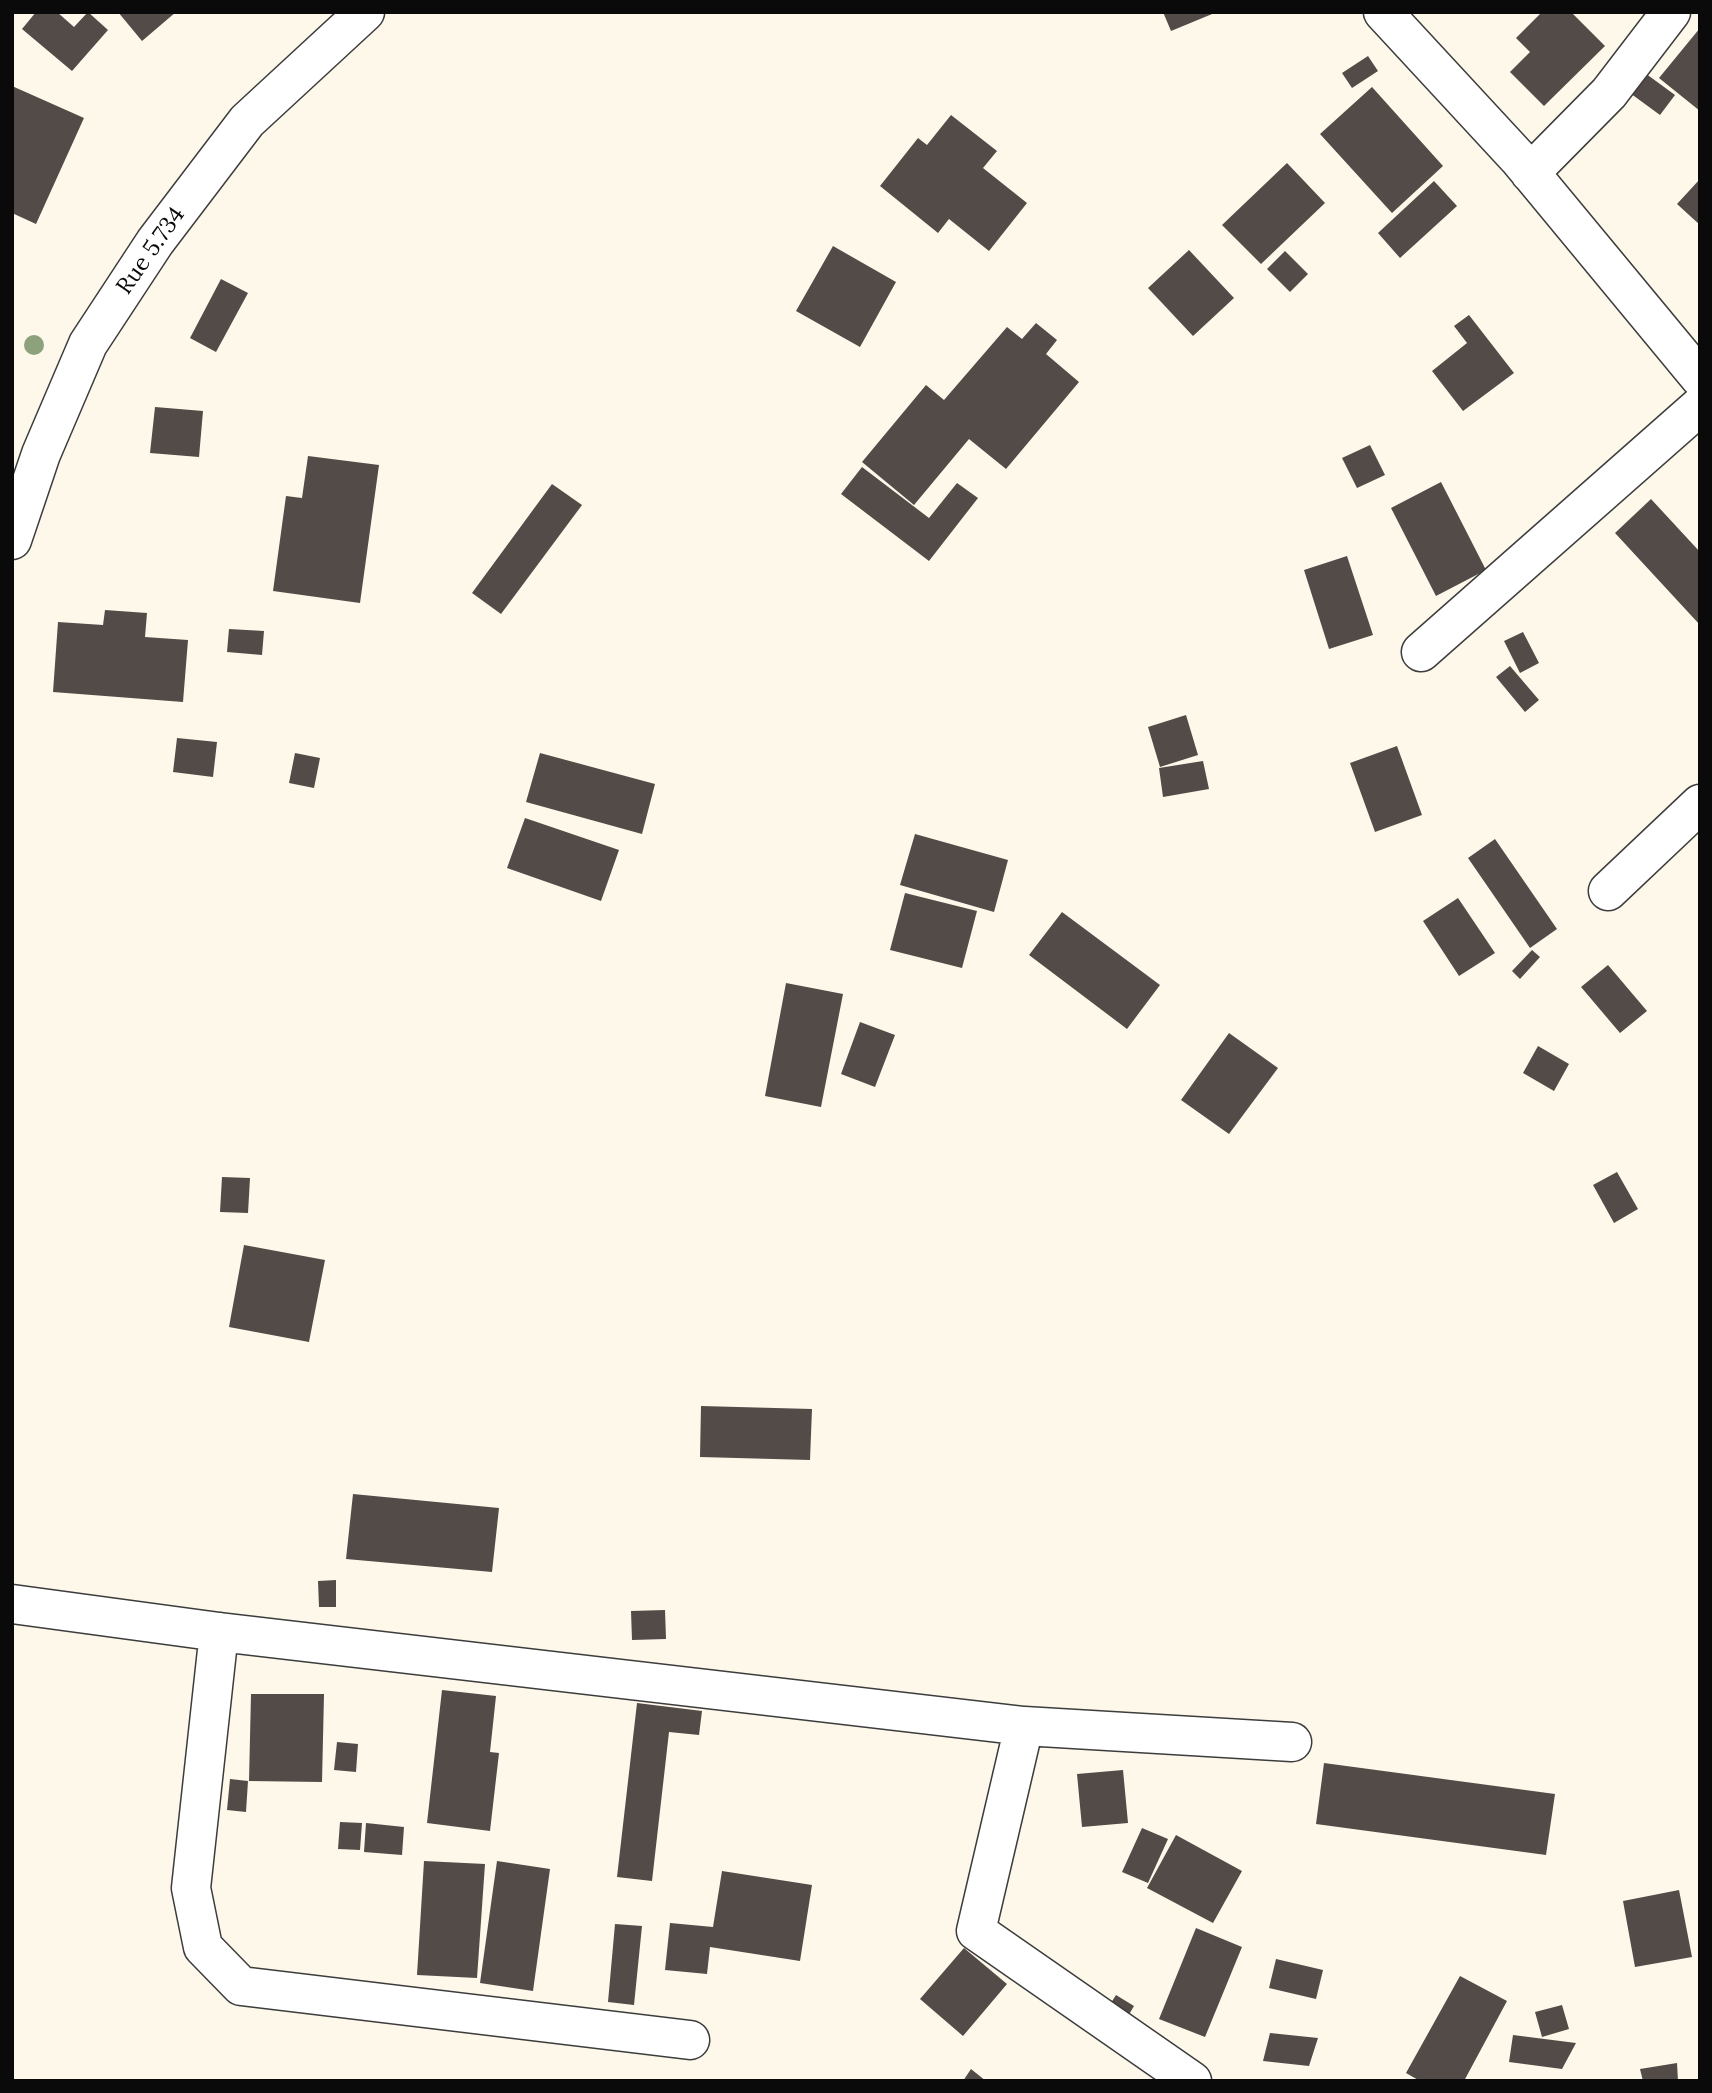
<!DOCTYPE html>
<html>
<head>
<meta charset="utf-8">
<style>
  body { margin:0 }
  #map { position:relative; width:1712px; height:2093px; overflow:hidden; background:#fdf8e9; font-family:Lora,serif }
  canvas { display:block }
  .frame { position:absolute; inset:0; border:14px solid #0a0a0a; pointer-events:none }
</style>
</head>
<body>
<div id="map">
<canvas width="1712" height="2093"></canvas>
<div class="frame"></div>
</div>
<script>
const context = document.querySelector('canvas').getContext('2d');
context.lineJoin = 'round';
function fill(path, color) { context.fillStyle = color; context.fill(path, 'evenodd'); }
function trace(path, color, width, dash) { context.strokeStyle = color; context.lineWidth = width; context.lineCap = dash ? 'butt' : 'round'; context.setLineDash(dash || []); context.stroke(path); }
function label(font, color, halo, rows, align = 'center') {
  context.font = font + ' Lora,serif'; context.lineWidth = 7; context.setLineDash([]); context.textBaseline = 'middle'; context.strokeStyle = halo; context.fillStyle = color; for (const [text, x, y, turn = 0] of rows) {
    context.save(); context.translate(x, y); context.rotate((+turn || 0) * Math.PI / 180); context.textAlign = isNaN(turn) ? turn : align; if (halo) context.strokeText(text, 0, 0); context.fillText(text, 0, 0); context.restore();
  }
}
const building = new Path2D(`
  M36 12H57L74 27 88 12 108 30 72 71 22 29Z
  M118 12H176L142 41Z
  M1163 12H1217L1171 31Z
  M1542 12H1571L1605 46 1544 106 1510 72 1530 52 1516 38Z
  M1700 28V111L1659 78Z
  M1368 56 1378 71 1352 88 1342 73Z
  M1634 65 1675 95 1660 115 1619 85Z
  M12 86 84 118 36 224 12 213Z
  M1372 87 1443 166 1392 213 1320 134Z
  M951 115 997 151 983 168 1027 203 989 251 949 219 938 233 880 186 918 138 927 145Z
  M1287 163 1325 203 1261 264 1222 225Z
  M1700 179V225L1677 204Z
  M1434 181 1457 206 1400 258 1378 233Z
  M833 246 896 282 860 347 796 311Z
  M1189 250 1234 298 1193 336 1148 288Z
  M1285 251 1308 274 1290 292 1267 269Z
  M221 279 248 293 216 352 190 338Z
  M1469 315 1514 373 1463 411 1432 371 1467 343 1454 326Z
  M1036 323 1057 340 1046 354 1079 382 1006 469 969 439 914 505 862 462 926 385 944 400 1007 327 1022 339Z
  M155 407 203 411 199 457 150 453Z
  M1370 445 1385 475 1357 488 1342 458Z
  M308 456 379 465 360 603 273 591 286 496 302 498Z
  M862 467 929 518 957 483 978 498 929 561 841 494Z
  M1441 482 1486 570 1436 596 1391 508Z
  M552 484 582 505 501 614 472 593Z
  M1651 499 1700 552V625L1615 533Z
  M1347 556 1373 635 1329 649 1304 570Z
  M105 610 147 613 145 637 188 640 183 702 53 692 58 622 103 625Z
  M229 629 264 631 262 655 227 652Z
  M1523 632 1539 663 1520 673 1504 641Z
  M1510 666 1539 700 1525 712 1496 677Z
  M1186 715 1198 755 1160 767 1148 727Z
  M177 738 217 742 213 777 173 772Z
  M1397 746 1422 815 1375 832 1350 763Z
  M295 753 320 758 314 788 289 783Z
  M540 753 655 784 642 834 526 802Z
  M1203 761 1209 789 1163 797 1159 768Z
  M525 818 619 850 601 901 507 868Z
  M915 834 1008 860 994 912 900 885Z
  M1495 839 1557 929 1530 948 1468 858Z
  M905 893 977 911 962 968 890 950Z
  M1458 898 1495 953 1459 976 1423 921Z
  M1062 912 1160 985 1127 1029 1029 955Z
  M1532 950 1540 957 1520 979 1512 971Z
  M1608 965 1647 1011 1620 1033 1581 987Z
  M786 983 843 994 821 1107 765 1096Z
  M860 1022 895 1035 875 1087 841 1074Z
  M1229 1033 1278 1068 1229 1134 1181 1100Z
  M1538 1046 1569 1064 1554 1091 1523 1073Z
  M1617 1172 1638 1209 1614 1223 1593 1185Z
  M222 1177 250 1178 248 1213 220 1212Z
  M244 1245 325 1260 309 1342 229 1327Z
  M701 1406 812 1409 810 1460 700 1457Z
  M353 1494 499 1508 492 1572 346 1559Z
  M336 1580V1607H319L318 1581Z
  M665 1610 666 1639 632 1640 631 1611Z
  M442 1690 496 1696 490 1752 499 1753 490 1831 427 1823Z
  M251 1694H324L322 1782 249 1781Z
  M637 1703 702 1711 699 1735 669 1732 652 1881 617 1877Z
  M337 1742 358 1744 356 1772 334 1770Z
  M1324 1763 1555 1794 1546 1855 1316 1824Z
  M1123 1770 1128 1823 1082 1827 1077 1774Z
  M230 1779 248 1781 246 1812 227 1810Z
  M340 1822 362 1823 360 1850 338 1849Z
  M366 1823 404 1827 402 1855 364 1852Z
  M1142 1828 1168 1839 1148 1883 1122 1872Z
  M1176 1835 1242 1871 1213 1923 1147 1888Z
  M424 1861 485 1864 477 1978 417 1975Z
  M497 1861 550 1869 533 1991 480 1983Z
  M722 1871 812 1885 800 1961 710 1947 707 1974 665 1970 670 1923 713 1927Z
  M1679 1890 1692 1957 1635 1967 1623 1901Z
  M615 1924 642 1926 634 2005 608 2002Z
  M1196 1928 1242 1947 1205 2037 1159 2019Z
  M964 1948 1007 1984 963 2036 920 1999Z
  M1276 1959 1323 1970 1316 1999 1269 1988Z
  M1460 1976 1507 2001 1464 2081H1420L1406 2073Z
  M1116 1995 1134 2006 1121 2028 1102 2017Z
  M1562 2005 1569 2029 1542 2037 1535 2012Z
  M1270 2033 1318 2038 1309 2066 1263 2061Z
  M1513 2035 1576 2043 1562 2069 1509 2062Z
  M1677 2063 1678 2081H1643L1640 2069Z
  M971 2069 986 2081H963Z`);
const minor = new Path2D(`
  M1383 12 1518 158 1700 378
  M1530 173 1609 93 1671 12
  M12 540 41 454 88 344 155 242 247 121 365 12
  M1421 652 1700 406
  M1608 891 1700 804
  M12 1604 219 1632 1024 1726 1292 1742
  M219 1632 191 1888 203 1947 241 1986 690 2040
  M1024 1726 976 1931 1192 2081`);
const trees = [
  [34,345]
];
const streetNames = [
  ["Rue 5.734",151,251,-55]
];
fill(building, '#524b48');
trace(minor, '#3d3d3d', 41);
trace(minor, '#fff', 38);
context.fillStyle = '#8ca17c';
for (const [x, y] of trees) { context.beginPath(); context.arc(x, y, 10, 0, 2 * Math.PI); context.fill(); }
label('23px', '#0a0a0a', '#fff', streetNames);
</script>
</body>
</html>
